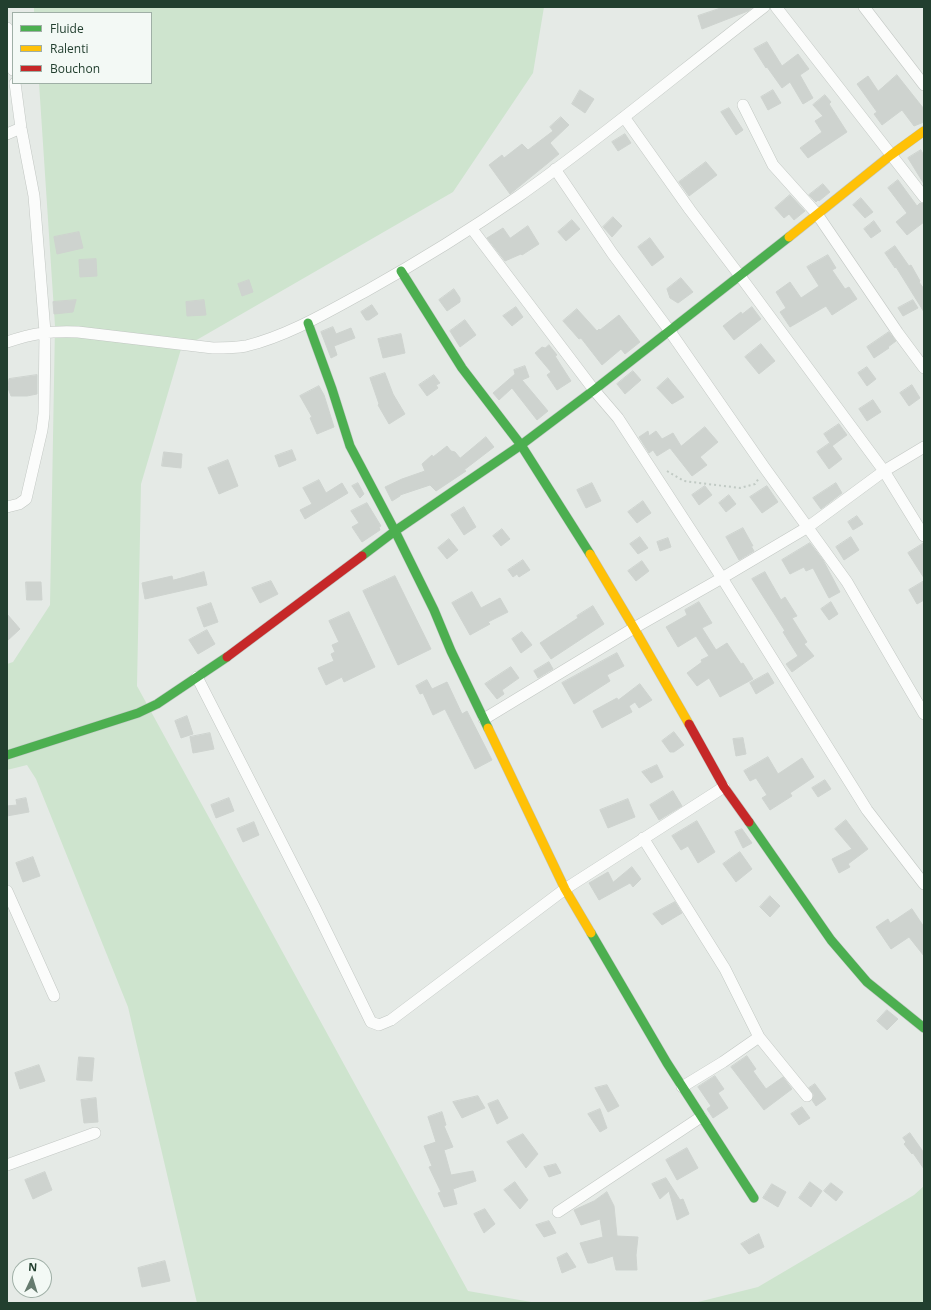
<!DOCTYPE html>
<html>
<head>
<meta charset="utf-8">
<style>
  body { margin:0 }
  #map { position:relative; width:931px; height:1310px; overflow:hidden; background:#e5eae6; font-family:"Open Sans",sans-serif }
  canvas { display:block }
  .frame { position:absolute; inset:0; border:8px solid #223f2f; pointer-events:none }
  .legend { position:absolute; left:12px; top:12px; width:140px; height:72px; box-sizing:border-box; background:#f3f9f5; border:1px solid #9fafa6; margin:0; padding:5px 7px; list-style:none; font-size:12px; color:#223f2f }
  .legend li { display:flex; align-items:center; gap:8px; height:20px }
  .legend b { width:20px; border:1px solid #9fafa6 }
  .north { position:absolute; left:12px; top:1258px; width:40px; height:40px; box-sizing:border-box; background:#f3f9f5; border:1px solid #9fafa6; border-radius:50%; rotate:4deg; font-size:11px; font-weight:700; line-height:16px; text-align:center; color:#223f2f }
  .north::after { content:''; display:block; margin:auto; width:14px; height:18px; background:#667b6f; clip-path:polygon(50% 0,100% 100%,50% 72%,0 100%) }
</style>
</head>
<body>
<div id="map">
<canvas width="931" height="1310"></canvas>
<div class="frame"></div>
<ul class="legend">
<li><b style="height:5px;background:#4caf50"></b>Fluide</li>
<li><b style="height:5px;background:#ffc107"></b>Ralenti</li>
<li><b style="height:5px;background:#c62828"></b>Bouchon</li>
</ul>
<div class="north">N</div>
</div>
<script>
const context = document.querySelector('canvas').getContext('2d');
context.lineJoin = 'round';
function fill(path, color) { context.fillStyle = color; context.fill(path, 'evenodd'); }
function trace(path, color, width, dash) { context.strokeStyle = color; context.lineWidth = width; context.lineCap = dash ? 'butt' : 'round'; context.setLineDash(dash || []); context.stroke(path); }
const green = new Path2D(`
  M34 7H544L533 73 453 192 181 349 141 484 137 686 468 1291 537 1303H197L128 1007 36 779 27 765 7 770V664L13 662 50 605 55 326 39 83H151V13H34Z
  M924 1186V1303H694L758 1287 914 1195Z`);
const building = new Path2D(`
  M724 7H753L748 11 702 29 698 16Z
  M767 42 782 66 798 54 809 69 800 75 813 98 803 104 790 82 782 88 767 67 766 68 754 49Z
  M897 75 924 109V122L914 126 902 110 882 125 874 114 877 112 857 84 868 76 878 91Z
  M580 90 594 99 585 113 572 104Z
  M773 90 781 103 768 110 761 97Z
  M825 95 831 102 829 104 847 132 808 158 800 148 822 132 815 121 823 116 813 105Z
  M729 108 743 130 736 135 721 112Z
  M561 117 569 125 550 143 559 154 510 194 489 165 502 155 504 158 522 144 528 150 553 131 550 127Z
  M625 134 631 143 618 151 612 142Z
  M921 150 924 156V184L908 158Z
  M706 162 717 175 689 196 679 182Z
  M898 180 917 206 920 203 924 204V222L907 235 896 222 907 213 888 188Z
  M823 184 830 192 819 201 818 200 816 202 809 195Z
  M790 195 805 211 794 220 789 214 784 218 775 208Z
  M861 198 873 212 865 218 853 205Z
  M613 217 622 226 612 237 603 227Z
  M572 220 580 229 566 241 558 232Z
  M874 221 881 231 871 238 864 229Z
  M528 226 539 244 522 255 521 254 505 261 487 238 503 228 510 238Z
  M79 232 83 248 57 254 54 237Z
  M650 238 664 257 652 266 638 247Z
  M895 246 909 266 911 265 920 281 919 282 924 289V312L896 267 895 268 885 253Z
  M828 255 836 268 832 270 845 289 849 287 857 299 832 315 826 306 790 327 780 312 786 308 776 292 790 282 801 298 819 286 807 267Z
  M96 259 97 276 80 277 79 260Z
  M681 278 693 292 678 303 670 298 667 289Z
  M249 280 253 292 242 296 238 284Z
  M454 289 460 298V302L447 311 439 300Z
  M76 300 73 312 54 314 53 302Z
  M204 300 206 315 187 316 186 302Z
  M913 300 918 308 903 316 898 308Z
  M372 305 378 314 369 320H366L361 312Z
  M516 307 523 317 512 326 503 316Z
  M752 307 761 319 734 340 723 326 741 312 742 314Z
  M577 309 597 331 599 329 600 330 619 315 640 342 625 354 621 349 602 365 581 338 579 339 563 321Z
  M465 320 476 335 460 347 450 331Z
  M333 327 336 334 351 328 355 338 334 346 337 355 331 358 321 332Z
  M889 332 896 341 888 347 889 348 874 358 867 347Z
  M401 334 405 353 383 358 378 339Z
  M761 344 775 361 759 374 745 357Z
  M549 345 557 355 555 356 571 381 557 390 547 375 551 372 535 353 542 347 545 348Z
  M525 366 529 377 522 380 548 411 537 420 512 388 499 400 493 393 515 374 514 370Z
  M867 367 876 379 867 386 858 373Z
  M633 371 641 380 625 394 617 384Z
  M385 373 393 394 405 414 389 424 378 405 379 404 370 378Z
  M37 375V394L27 396H11L8 388 9 379Z
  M434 375 440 383 436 385 438 388 427 396 419 385Z
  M668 378 684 397 672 404 657 388Z
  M912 385 920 398 909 406 900 393Z
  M319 386 324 395 334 427 317 434 310 418 312 417 300 396Z
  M873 400 881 412 867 421 859 409Z
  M839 424 847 435 832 446 824 434Z
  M705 427 718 442 700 457 707 465 692 476 670 448 657 456 653 450 649 453 639 437 648 431 649 436 656 431 662 439 673 433 681 446Z
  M486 437 494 447 464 470 466 471 436 491 430 485 400 495V496L392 501 385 487 402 479 425 471 422 464 432 455 433 457 447 446 451 451 455 452 460 458Z
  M830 443 842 459 829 469 817 452Z
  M292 450 296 460 279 467 275 456Z
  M164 452 182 454 181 468 162 466Z
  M228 460 238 486 219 494 208 468Z
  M319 480 326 493 342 483 348 493 305 519 300 510 312 504 303 488Z
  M358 483 364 494 360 498 352 486Z
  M592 483 601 501 586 508 577 490Z
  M836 483 842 493 821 509 813 498Z
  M705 486 712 495 699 505 692 495Z
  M767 486 778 502 762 513 750 497Z
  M729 495 736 504 726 512 719 503Z
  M643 501 651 513 637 523 628 512Z
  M367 503 381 526 379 527 380 530 362 542 352 527 359 523 351 511Z
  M464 507 476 527 464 535 451 515Z
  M857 516 863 524 853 530 848 522Z
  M743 528 753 546H751L754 551 739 560 726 537Z
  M502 529 510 539 501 546 493 536Z
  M640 537 648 548 638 554 630 544Z
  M851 537 859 550 844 560 836 547Z
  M668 538 671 547 660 551 657 542Z
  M449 539 458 550 447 559 438 548Z
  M810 543 823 560 840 592 829 598 813 568 806 571 804 567 790 574 782 560Z
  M924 543V578L908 553Z
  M523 560 530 570 519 577 517 574 513 577 508 570Z
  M642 561 649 571 636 581 628 571Z
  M204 572 207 585 145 599 142 583 172 576 173 580Z
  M765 572 781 600 785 597 797 616 792 618 807 642 804 644 814 656 792 672 786 664 798 656 783 632 785 631 752 579Z
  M395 576 431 649 398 665 363 591Z
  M271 581 278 594 260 603 252 588Z
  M924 581V600L917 604 909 590Z
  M26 582H41L42 600H27Z
  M472 592 481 608 500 598 508 612 488 622 490 624 470 635 452 603Z
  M699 602 712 623 702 628 716 650 727 643 741 664 743 663 753 679 720 697 709 678 697 686 687 673 702 662 701 660 709 656 696 636 678 647 666 627 687 615 685 610Z
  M831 602 838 614 829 620 821 609Z
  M211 603 218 622 204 627 197 608Z
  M593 606 604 624 551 659 540 643 578 618 577 616Z
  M349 612 375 667 344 682 342 677 326 685 318 668 334 661 331 654 335 652 332 645 339 642 329 621Z
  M7 614 20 629 7 641Z
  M207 630 215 644 198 654 189 640Z
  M522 632 532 645 521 653 512 639Z
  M617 653 624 666 607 675 610 681 574 704 562 683Z
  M549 662 553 669 538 678 534 671Z
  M511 667 519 678 502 690 504 694 497 699 485 684Z
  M768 673 774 683 756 694 750 683Z
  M427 680 432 689 447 682 462 714 467 711 492 760 475 769 445 709 433 715 423 693 420 694 416 686Z
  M640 684 652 700 639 708 635 702 629 706 632 712 602 728 593 711 617 698 618 700Z
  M187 716 193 734 181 738 175 721Z
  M674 732 684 745 674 752H670L662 741Z
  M210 733 214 749 193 753 190 737Z
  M743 738 746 754 736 756 733 739Z
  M768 757 778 774 802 758 814 777 790 793 792 796 770 810 762 798 767 795 756 778 750 781 744 771Z
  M657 765 663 777 651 783 642 772Z
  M825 780 831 789 818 797 812 788Z
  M673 791 682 806 659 820 650 805Z
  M26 798 29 812 7 816V806L17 805 16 800Z
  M229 798 234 811 216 818 211 805Z
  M628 799 635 817 608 828 600 810Z
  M846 820 868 849 848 864 850 867 839 873 832 859 852 849 835 829Z
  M697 821 715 852 698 863 688 846 681 850 672 836Z
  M254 822 259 835 243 842 237 829Z
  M742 829 752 843 743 848 735 832Z
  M740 852 752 869 736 882 723 864Z
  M33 857 40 876 23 882 16 863Z
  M632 867 641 879 633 887 630 883 599 900 589 883 608 872 613 882Z
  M770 896 780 906 770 917 760 907Z
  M675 902 682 913 662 925 653 914Z
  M912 909 924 927V956L909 937 891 949 876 927 888 919 890 923Z
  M887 1010 898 1019 887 1030 877 1021Z
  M747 1056 756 1069 753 1071 766 1089 783 1077 792 1089 764 1110 731 1067Z
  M79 1057 94 1058 92 1081 77 1080Z
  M39 1065 45 1081 20 1089 15 1073Z
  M715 1076 724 1089 718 1093 728 1108 713 1118 707 1109 711 1106 698 1087Z
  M815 1084 826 1099 816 1106 812 1100 814 1095 809 1088Z
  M607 1085 619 1106 608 1112 595 1088Z
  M478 1096 485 1108 462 1118 453 1102Z
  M96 1098 98 1122 84 1123 81 1100Z
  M498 1100 508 1118 497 1124 488 1104Z
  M802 1107 810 1118 799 1125 791 1114Z
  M600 1109 607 1128 600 1132 588 1114Z
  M442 1112 446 1125 444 1126 453 1147 444 1150 451 1175 473 1171 476 1181 453 1189 457 1204 444 1207 438 1193 441 1192 429 1167 432 1166 424 1146 436 1142 428 1117Z
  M910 1133 924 1153V1169L913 1153 912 1154 904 1144 906 1142 903 1138Z
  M523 1134 538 1154 526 1168 507 1142Z
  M687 1148 698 1168 677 1180 666 1160Z
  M556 1164 561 1173 549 1177 544 1167Z
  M45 1172 52 1190 33 1199 25 1180Z
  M666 1178 680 1200 683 1199 689 1214 677 1220 669 1191 660 1199 652 1184Z
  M515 1182 528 1200 520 1209 504 1190Z
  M810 1182 822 1191 811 1207 799 1198Z
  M831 1183 843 1192 836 1201 824 1191Z
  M772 1184 786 1192 778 1207 763 1198Z
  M607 1192 614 1206 617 1236 638 1237 636 1255 637 1270H616L613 1256 592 1263H588L580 1243 603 1237 600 1219 581 1225 574 1210 594 1201Z
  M485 1209 495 1224 484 1233 474 1214Z
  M549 1221 556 1233 544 1237 536 1225Z
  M759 1234 764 1247 749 1254 741 1244Z
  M567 1253 576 1267 562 1273 557 1258Z
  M165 1261 170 1281 142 1287 138 1268Z`);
const path = new Path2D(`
  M667 471 684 481 740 488 755 484 759 478`);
const street = new Path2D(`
  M776 7 924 197
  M864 7 924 85
  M7 28 13 70
  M743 105 773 165 817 214 898 333 924 368
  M624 117 690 210 740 276 884 471 924 536
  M7 134 21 128
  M555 169 612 253 669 330 764 467 847 582 924 714
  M472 229 594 390 618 418 722 578 867 810 924 884
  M7 342C34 333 49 331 78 332L213 348C224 348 235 348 246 346 290 335 329 311 368 290 420 261 470 230 519 196 603 137 682 70 764 7
  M7 507 19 504 26 499 42 430 44 414 45 332 34 196 21 128 15 83
  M197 677 315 908 371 1022 379 1025 391 1020 565 889 724 787
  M484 719 634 628 722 578 808 527 884 471 924 447
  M643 838 725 969 759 1037 807 1096
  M7 891 54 996
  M682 1087 723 1062 759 1037
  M7 1165 95 1133
  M558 1212 701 1117`);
const fast = new Path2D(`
  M401 271 462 368 521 445 590 554
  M308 323 332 389 350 446 395 531 434 610 451 651 488 728
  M362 556 395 531 521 445 594 390 789 237
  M7 755 138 713 157 704 227 657
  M749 822 831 940 867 982 924 1028
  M591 933 667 1063 754 1198`);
const slow = new Path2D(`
  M789 237 891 155 924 131
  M590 554 634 628 689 724
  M488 728 565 889 591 933`);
const jam = new Path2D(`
  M227 657 362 556
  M689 724 724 787 749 822`);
fill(green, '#cee4ce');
fill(building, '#ced3cf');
trace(building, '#ced3cf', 1);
trace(street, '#c2c7c3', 12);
trace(fast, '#bec6c2', 10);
trace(slow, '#bec6c2', 10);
trace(jam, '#bec6c2', 10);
trace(path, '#c1cac4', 2, [2, 3]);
trace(street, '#fbfcfb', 11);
trace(fast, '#4caf50', 9);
trace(slow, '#ffc107', 9);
trace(jam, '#c62828', 9);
</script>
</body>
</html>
